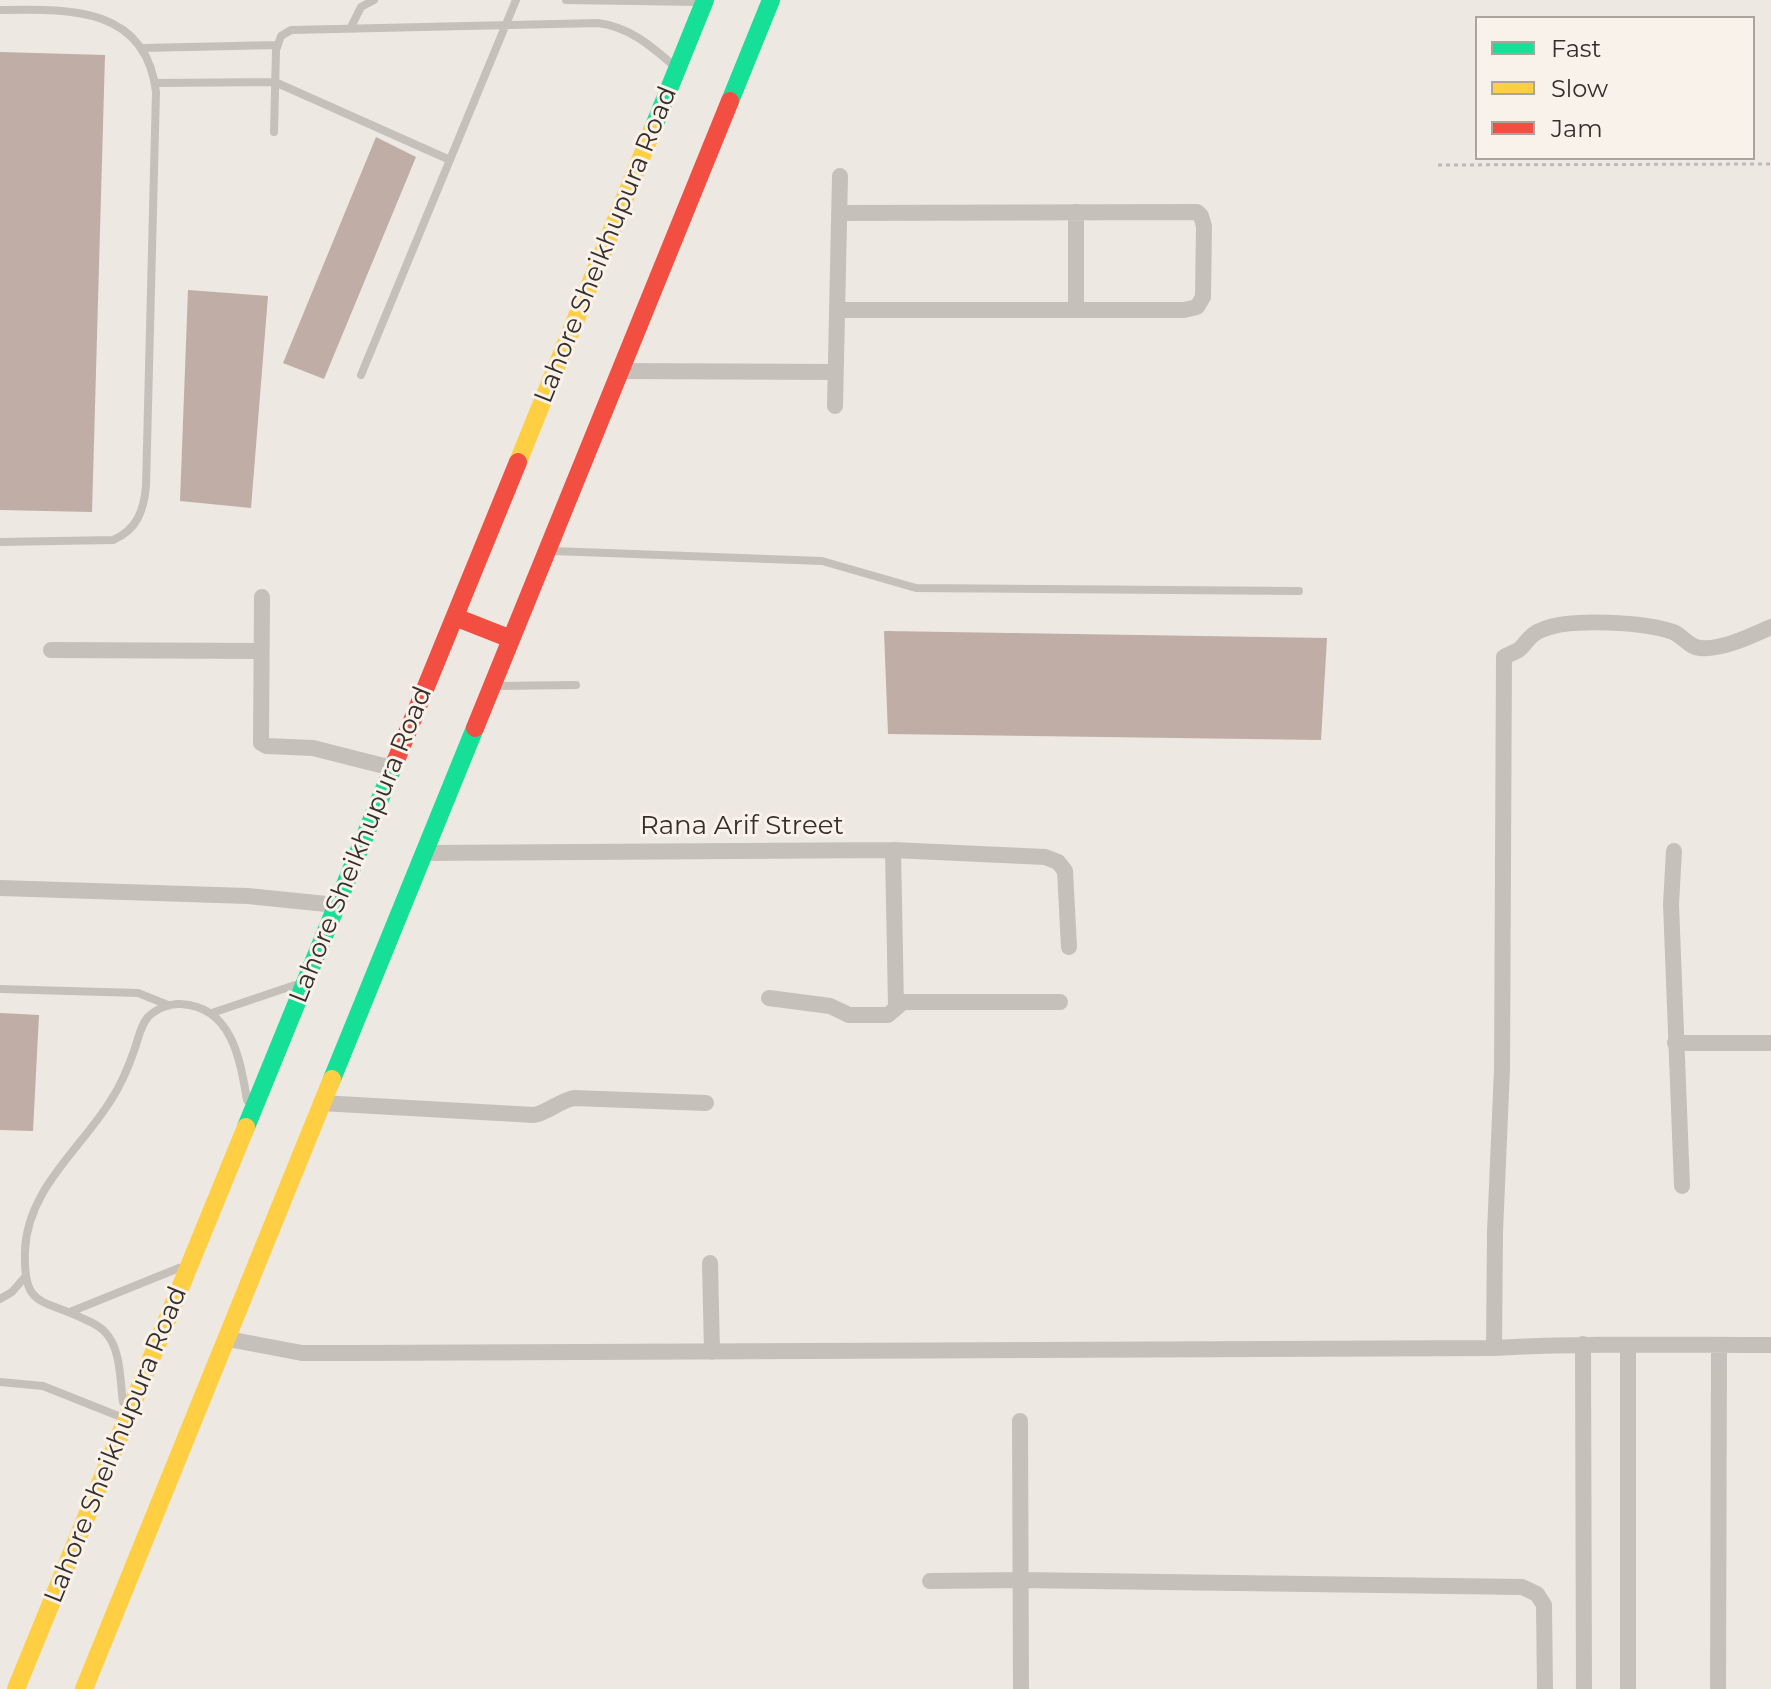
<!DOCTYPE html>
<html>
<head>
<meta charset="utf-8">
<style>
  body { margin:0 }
  #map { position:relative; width:1771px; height:1689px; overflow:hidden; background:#ede8e2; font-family:Montserrat,sans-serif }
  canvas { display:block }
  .legend { position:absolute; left:1475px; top:16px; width:280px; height:144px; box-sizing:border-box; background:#f9f2ea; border:2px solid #aba49d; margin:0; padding:10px 14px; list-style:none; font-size:24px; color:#372e2a }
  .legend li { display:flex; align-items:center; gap:16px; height:40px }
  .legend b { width:40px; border:2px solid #aba49d }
</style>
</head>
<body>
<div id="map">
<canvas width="1771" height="1689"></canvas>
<ul class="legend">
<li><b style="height:10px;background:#16e098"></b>Fast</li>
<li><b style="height:10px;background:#ffcf43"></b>Slow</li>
<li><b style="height:10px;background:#f24e42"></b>Jam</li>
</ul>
</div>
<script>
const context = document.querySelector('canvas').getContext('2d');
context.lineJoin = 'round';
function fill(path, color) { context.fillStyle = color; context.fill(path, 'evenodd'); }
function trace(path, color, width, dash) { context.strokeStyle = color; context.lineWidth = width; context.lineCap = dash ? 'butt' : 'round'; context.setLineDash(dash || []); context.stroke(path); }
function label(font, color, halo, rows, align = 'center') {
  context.font = font + ' Montserrat,sans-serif'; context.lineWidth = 6; context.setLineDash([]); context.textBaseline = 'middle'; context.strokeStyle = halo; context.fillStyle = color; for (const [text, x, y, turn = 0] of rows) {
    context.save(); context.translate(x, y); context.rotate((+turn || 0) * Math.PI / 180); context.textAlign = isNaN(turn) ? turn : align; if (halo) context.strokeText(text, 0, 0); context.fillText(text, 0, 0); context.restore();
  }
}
const building = new Path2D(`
  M0 52 105 55 92 512 0 510Z
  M376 137 416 157 324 379 283 363Z
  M188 290 268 296 251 508 180 501Z
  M884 631 1327 638 1321 740 888 734Z
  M0 1013 39 1015 33 1131 0 1130Z`);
const path = new Path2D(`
  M1438 165 1771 164`);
const lane = new Path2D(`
  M566 0 699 2
  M0 10C67 9 146 5 156 92L146 486C144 510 137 530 113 540L0 542
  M351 27 361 7 374 0
  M143 48 277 45
  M155 83 275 82 450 160
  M274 132 276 50 281 36 291 30 598 23C629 27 650 45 673 65
  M361 375 516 0
  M553 551 822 561 916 588 1299 591
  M497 686 576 685
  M0 989 138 993 168 1005
  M212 1013 295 985
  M0 1299 12 1292 25 1277
  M70 1312 179 1268
  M0 1382 43 1386 121 1417
  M123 1402C120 1381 121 1348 105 1332 100 1326 91 1322 84 1319 42 1298 23 1309 25 1251 27 1189 81 1149 111 1100 121 1085 128 1068 134 1051 138 1040 140 1026 148 1017 156 1009 170 1003 181 1004 232 1007 240 1059 247 1100`);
const street = new Path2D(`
  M1076 212V310
  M837 310H1184L1197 307 1203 297 1204 226 1201 216 1197 212 839 213
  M620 371 835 372
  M835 406 840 176
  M262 597 261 743 266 746 313 748 392 768
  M51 650 261 651
  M893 850 896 1006
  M1674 851 1671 904 1682 1186
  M425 853 893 850 1045 857 1058 862 1065 871 1069 947
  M0 888 248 896 336 905
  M769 998 830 1006 849 1015H888L903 1002H1060
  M1675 1043H1771
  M321 1103 534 1115C549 1112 559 1101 574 1098L706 1103
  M710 1263 712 1352
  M228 1339 302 1353H351L1494 1348C1586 1343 1678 1345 1771 1345
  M1583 1344 1584 1689
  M1494 1348 1495 1232 1502 1069 1504 657C1509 654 1517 652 1521 648 1529 639 1532 633 1544 629 1572 618 1645 622 1673 632 1683 636 1689 647 1700 648 1722 650 1751 636 1771 627
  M1020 1421 1021 1689
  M930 1581 1021 1580 1522 1587 1537 1594 1544 1605 1545 1689
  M1628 1689V1346
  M1718 1689 1719 1345`);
const fast = new Path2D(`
  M730 101 771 0
  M652 131 705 0
  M332 1079 475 728
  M246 1127 396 760`);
const slow = new Path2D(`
  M518 462 652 131
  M16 1689 246 1127
  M84 1689 332 1079`);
const jam = new Path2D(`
  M455 617 511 639
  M475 728 730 101
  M396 760 518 462`);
const streetNames = [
  ["Lahore Sheikhupura Road",606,245,-68],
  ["Rana Arif Street",742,826],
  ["Lahore Sheikhupura Road",361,845,-68],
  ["Lahore Sheikhupura Road",116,1445,-68]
];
fill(building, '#bfada6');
trace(path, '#beb9b4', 3, [4, 4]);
trace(lane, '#c6c0bb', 8);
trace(street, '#c6c0bb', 16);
trace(fast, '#16e098', 18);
trace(slow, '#ffcf43', 18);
trace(jam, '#f24e42', 18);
label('26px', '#372e2a', '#f9f2ea', streetNames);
</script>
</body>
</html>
